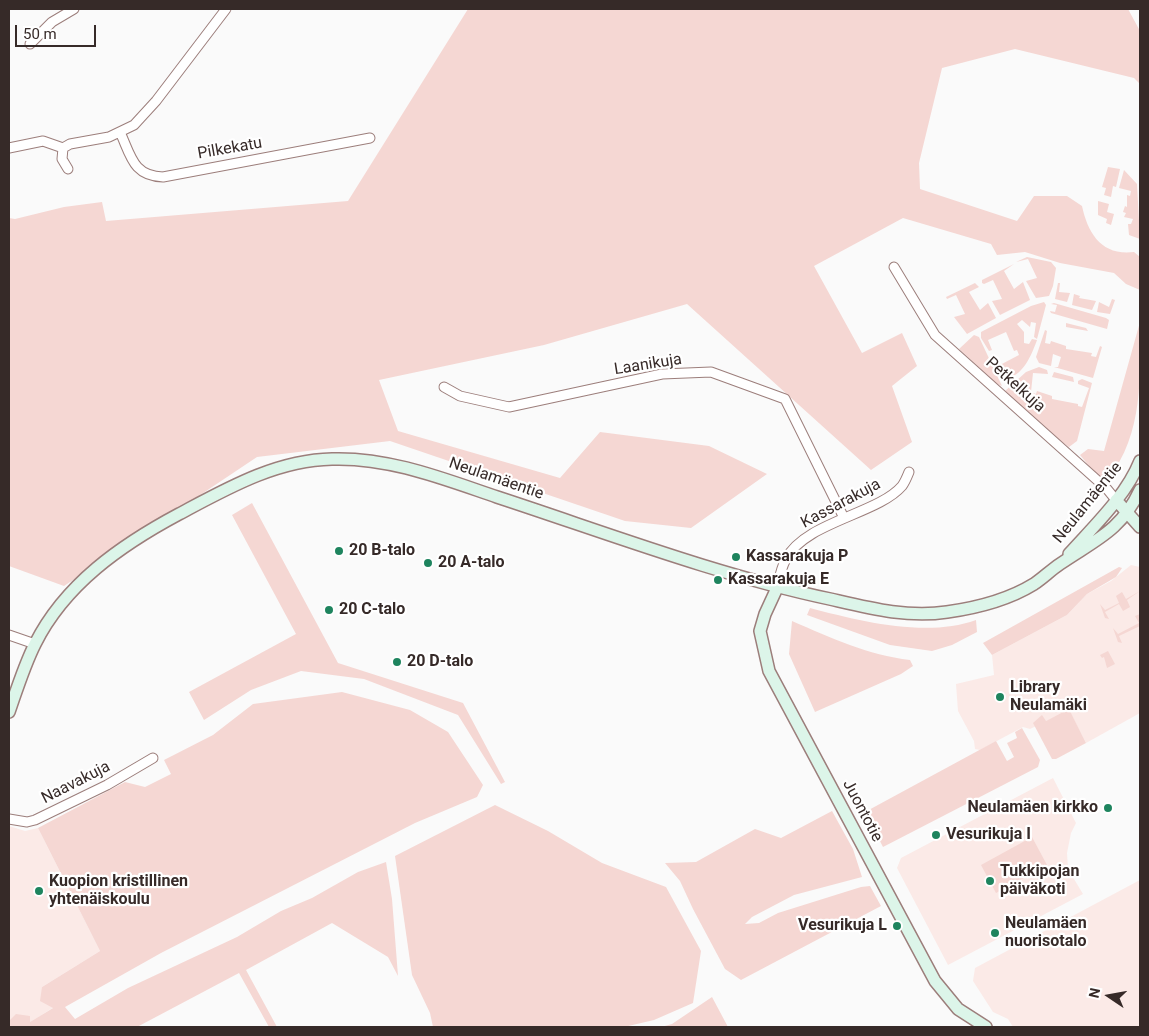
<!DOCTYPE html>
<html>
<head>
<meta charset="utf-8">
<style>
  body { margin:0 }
  #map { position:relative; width:1149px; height:1036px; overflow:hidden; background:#fafafa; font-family:Roboto,sans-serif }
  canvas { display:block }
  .frame { position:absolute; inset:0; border:10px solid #362a28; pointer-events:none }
  .north { position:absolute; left:1084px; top:971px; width:50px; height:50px; -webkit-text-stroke:4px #fff; paint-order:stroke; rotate:282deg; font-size:14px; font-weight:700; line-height:20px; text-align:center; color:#362a28 }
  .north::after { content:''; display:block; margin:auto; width:18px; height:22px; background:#362a28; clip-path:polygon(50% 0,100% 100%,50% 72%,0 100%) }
  .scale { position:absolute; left:15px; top:25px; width:81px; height:22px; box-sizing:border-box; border:2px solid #362a28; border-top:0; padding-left:6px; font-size:15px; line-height:18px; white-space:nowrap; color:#362a28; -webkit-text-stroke:4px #fff; paint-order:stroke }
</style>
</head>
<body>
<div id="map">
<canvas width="1149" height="1036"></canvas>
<div class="frame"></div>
<div class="north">N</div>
<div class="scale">50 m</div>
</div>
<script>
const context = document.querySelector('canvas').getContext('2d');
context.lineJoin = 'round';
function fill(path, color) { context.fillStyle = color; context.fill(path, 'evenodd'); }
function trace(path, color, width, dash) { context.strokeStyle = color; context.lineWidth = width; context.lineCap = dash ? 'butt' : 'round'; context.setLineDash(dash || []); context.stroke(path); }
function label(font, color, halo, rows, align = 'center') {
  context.font = font + ' Roboto,sans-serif'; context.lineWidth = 4.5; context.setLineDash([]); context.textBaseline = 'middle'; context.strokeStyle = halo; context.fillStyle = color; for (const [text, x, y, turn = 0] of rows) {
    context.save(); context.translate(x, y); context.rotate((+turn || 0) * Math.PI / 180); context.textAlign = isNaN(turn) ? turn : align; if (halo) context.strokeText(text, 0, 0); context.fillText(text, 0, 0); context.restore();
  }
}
const built = new Path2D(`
  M1131 565 1140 567V713L1086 743 1069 710 1030 729 1023 727 980 750 975 749 974 741 958 711 956 684 994 675 992 655 1067 615 1087 594 1111 581Z
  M1053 778 1076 823 1071 833 1067 853 1068 869 1083 894 948 965 897 868 901 858Z
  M9 826 25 831 38 828 100 951 42 987 54 1007 29 1023 9 1027Z
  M1140 880V1027H1013L1008 1019 993 1012 973 981 975 968Z`);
const green = new Path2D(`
  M468 9H1128L1140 31V84L1134 78 1015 49 942 68 919 163 920 189 1017 221 1034 196H1067L1082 206C1088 234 1102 256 1134 252L1140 257V290L1126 284 1114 273 1060 263 1025 252 997 255 991 244 903 218 814 266 862 353 902 333 917 366 892 386 912 442 871 470 687 304 544 345 379 380 398 431 560 478 600 432 709 446 767 474 691 528 625 521 390 441 257 457 64 586 9 566V218L15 219 64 207 102 202 106 221 348 201Z
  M1108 167 1120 169 1116 187 1113 186 1111 197 1104 195 1106 188 1102 187Z
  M1124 170 1137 184 1140 239 1129 235 1128 224H1131L1133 219 1124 217 1126 213 1123 212 1125 206 1127 207V195L1130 196 1131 191 1119 188Z
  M1098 201 1109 204 1107 212 1114 214 1111 225 1106 223 1107 219 1098 215Z
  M1027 257 1051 262 1056 268 1053 286 1049 296 1036 298 1026 281 1037 278 1028 259 1016 262Z
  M1014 264 1004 271 1014 289 1023 282 1030 300 1000 315 992 301 1002 299 993 280 984 284 982 283V280Z
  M975 283 979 287 969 292 980 310 988 303 996 318 967 334 954 317 965 314 956 295 947 299 946 297Z
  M1058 283H1060L1059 292 1070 293 1067 302 1055 299Z
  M1074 294 1080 296 1079 298 1096 301 1092 310 1072 305Z
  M1112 299 1115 300 1110 314 1097 312 1099 302 1109 307Z
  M1044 302 1046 305 1037 339 1034 337 1036 323 1031 322 1030 327 1022 320 1017 324 1024 332V343L1029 344 1032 339 1037 340C1032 354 1022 379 1004 378L993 355 1000 365 1017 356 1019 355 1017 350 1014 351 1006 332 988 340 992 350 989 351 981 338V332L1031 306Z
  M1054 303 1106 318 1109 320 1107 329 1051 313 1050 311 1055 312 1057 305 1051 304Z
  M1140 322C1140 377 1144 433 1108 479L1098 477 1080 455 1088 449 1104 451Z
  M1066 323 1086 328 1088 331 1066 327Z
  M1045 330 1047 331 1045 343 1050 344 1051 341 1066 346V349L1092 353 1091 356 1096 357 1100 346 1102 347 1093 378 1054 367H1058L1061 357 1053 354 1051 366 1039 363 1036 357Z
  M974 335 979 337 1002 386 997 384 959 349Z
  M1039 367 1047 370 1048 374 1033 373 1031 392 1036 394 1037 391 1052 396V399L1078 404V406L1082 407 1089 388 1078 384V381L1082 379 1092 383 1077 441 1069 447 1062 442 1005 391 1026 372Z
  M1054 372 1073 377 1074 382 1052 377Z
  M252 503 338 663 463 703 505 782 501 784 458 715 364 679 301 671 251 690 204 720 189 692 296 634 232 515Z
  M1119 567 1122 568 1116 577 1087 594 1067 615 992 655 983 643Z
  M1140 591 1127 600 1130 607 1123 611 1119 604 1105 612 1109 619 1105 618 1100 604 1105 610 1119 603 1116 596 1122 592 1126 599Z
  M810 608C859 621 927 638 976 620L977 632 952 645 932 651 890 645 807 615Z
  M1140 614V626L1119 636 1122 643 1118 642 1113 628 1118 634 1139 623 1135 616Z
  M792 621C831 638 868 655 910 660L913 666 901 674 815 712 789 654Z
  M1108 651 1115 664 1107 668 1104 657 1102 658 1100 655Z
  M342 692 410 710 448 732 483 785 477 797 415 823 161 953 65 1007 75 1019 128 988 237 937 281 911 312 898 358 872 386 862 392 899 398 976 388 957 332 923 246 970 277 1027H269L239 973 137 1027H9V1021L16 1014 30 1016V1022L53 1008 40 1001 42 987 100 951 38 828 125 782 145 787 171 774 164 760 213 735 253 704Z
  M1069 709 1086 743 1056 759H1052L1033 723 1042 715 1046 721Z
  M1022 728 1040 760 1038 767 883 847 865 812 996 741 1007 761 1014 757 1007 743 1017 738 1015 732Z
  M495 805 548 831 602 863 666 887 701 951 693 1003 654 1020 624 1027H433L430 1013 412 975 395 856Z
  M832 811 853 849 862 877 794 895 752 917 745 924 759 923 778 913 861 887 870 886 881 906 741 980 725 969 693 909 680 881 665 863 696 862 755 829 781 838Z
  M1032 837 1047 865 996 893 981 865Z
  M712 997 728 1027H661L672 1024Z`);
const street = new Path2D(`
  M30 44 52 22 74 9
  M120 132C131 156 133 176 163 177L370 138
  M9 148 43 141 63 148
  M68 169 62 159 63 148 70 144 109 137 134 125 156 101 226 9
  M894 267 935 335 1107 489 1116 500
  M444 387 460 396 509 407 662 374 711 372 785 399 844 518
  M777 588C779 579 781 568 786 559 805 522 878 514 902 486 905 482 907 477 909 472
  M9 635 35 644
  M9 819 27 822 35 820 107 785 153 758`);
const secondary = new Path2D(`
  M1116 500 1140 527
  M1069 554C1094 526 1126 496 1140 461
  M777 588 765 614 760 631 769 671 935 981 958 1009 986 1027
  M9 712C17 689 24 666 35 644 65 584 121 545 179 514 226 489 276 460 332 459 389 457 444 479 497 497 607 533 717 575 830 599 869 608 907 618 947 612 976 608 1008 600 1034 584 1043 578 1051 570 1060 564 1095 540 1121 531 1140 490`);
const markers = [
  [339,551,5,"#1e845e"],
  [736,557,5,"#1e845e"],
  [428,563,5,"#1e845e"],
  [718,580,5,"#1e845e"],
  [329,610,5,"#1e845e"],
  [397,662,5,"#1e845e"],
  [1000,697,5,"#1e845e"],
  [1108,808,5,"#1e845e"],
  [936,835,5,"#1e845e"],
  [990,881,5,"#1e845e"],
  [39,891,5,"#1e845e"],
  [897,926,5,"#1e845e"],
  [995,933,5,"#1e845e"]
];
const streetNames = [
  ["Pilkekatu",230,149,-10],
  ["Laanikuja",648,365,-9],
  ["Petkelkuja",1015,385,42],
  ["Neulamäentie",496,479,19],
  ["Neulamäentie",1088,503,-51],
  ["Kassarakuja",841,504,-28],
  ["Naavakuja",76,783,-27],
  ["Juontotie",862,811,62]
];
const poiNames = [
  ["20 B-talo",349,551],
  ["Kassarakuja P",746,557],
  ["20 A-talo",438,563],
  ["Kassarakuja E",728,580],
  ["20 C-talo",339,610],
  ["20 D-talo",407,662],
  ["Library",1010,688],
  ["Neulamäki",1010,706],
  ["Neulamäen kirkko",1098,808,"right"],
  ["Vesurikuja I",946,835],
  ["Tukkipojan",1000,872],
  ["päiväkoti",1000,890],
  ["Kuopion kristillinen",49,882],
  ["yhtenäiskoulu",49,900],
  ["Neulamäen",1005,924],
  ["nuorisotalo",1005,942],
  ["Vesurikuja L",887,926,"right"]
];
fill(built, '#fbeae7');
fill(green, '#f5d7d3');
trace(street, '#9c7e7b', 11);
trace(secondary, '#9c7e7b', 14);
trace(street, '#fff', 9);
trace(secondary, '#dcf5e9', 11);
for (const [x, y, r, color] of markers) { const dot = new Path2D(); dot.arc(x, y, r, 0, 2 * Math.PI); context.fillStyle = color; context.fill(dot); trace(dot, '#fff', 2); }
label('16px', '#362a28', '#fff', streetNames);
label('bold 16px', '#362a28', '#fff', poiNames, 'left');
</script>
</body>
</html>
